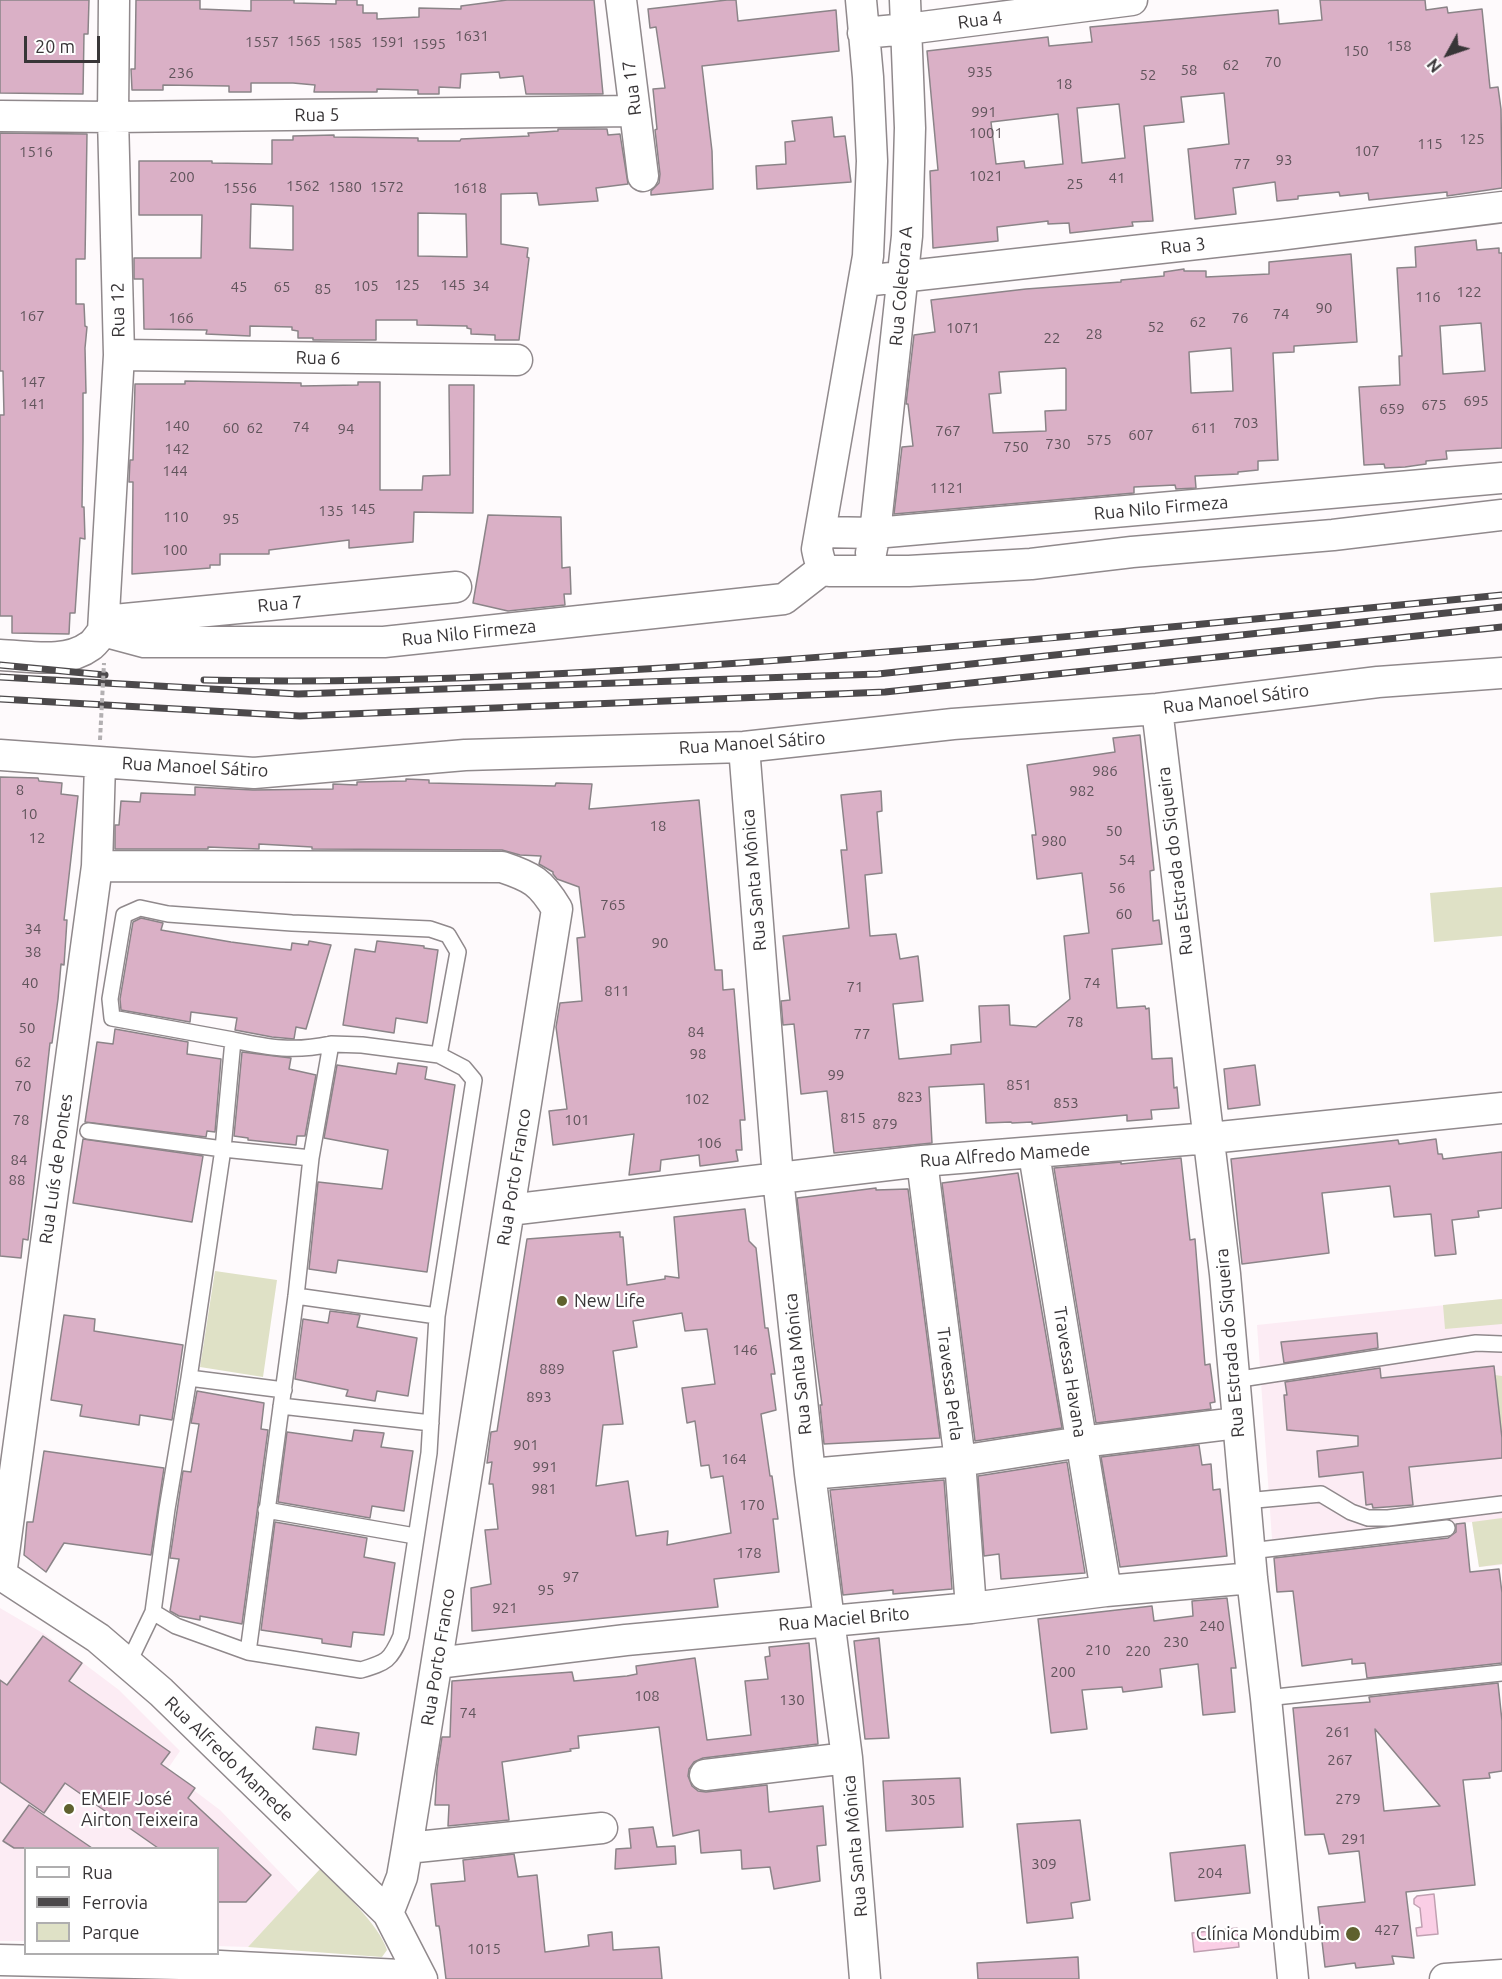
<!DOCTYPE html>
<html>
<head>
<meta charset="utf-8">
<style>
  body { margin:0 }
  #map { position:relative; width:1502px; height:1979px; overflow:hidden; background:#fefafc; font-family:Ubuntu,sans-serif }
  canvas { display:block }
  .legend { position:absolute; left:24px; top:1847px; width:195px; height:108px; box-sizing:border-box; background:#fff; border:2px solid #afaeaf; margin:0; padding:8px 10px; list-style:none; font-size:18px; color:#383537 }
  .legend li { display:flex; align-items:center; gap:12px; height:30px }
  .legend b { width:30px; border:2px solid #afaeaf }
  .north { position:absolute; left:1418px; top:24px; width:60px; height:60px; -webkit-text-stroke:4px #fff; paint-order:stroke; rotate:230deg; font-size:16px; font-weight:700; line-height:24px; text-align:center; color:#383537 }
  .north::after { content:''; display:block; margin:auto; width:21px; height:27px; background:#383537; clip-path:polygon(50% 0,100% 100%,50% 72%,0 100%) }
  .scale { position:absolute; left:24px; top:36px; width:76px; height:27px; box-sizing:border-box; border:3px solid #383537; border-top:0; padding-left:8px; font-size:18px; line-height:21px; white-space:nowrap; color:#383537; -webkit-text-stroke:4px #fff; paint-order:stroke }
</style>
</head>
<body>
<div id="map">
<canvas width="1502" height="1979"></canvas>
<ul class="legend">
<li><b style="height:8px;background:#fff"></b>Rua</li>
<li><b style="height:8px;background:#4c494b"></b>Ferrovia</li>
<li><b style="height:16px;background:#dfe1c6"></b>Parque</li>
</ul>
<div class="north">N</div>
<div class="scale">20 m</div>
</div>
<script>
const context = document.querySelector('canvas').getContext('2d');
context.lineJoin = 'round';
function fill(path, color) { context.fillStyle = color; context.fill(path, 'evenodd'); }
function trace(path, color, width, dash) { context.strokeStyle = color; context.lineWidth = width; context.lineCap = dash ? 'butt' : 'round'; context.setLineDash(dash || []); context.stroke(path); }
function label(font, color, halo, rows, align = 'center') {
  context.font = font + ' Ubuntu,sans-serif'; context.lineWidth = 4.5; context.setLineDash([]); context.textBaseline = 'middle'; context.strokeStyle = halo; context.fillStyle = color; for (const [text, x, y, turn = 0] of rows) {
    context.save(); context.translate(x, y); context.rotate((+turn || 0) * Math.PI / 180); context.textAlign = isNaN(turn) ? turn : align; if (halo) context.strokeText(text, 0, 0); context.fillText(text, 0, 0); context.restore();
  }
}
const built = new Path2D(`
  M1502 1299V1565L1479 1567 1472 1522 1272 1539 1257 1325Z
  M0 1608 46 1635 119 1690 180 1751 167 1770 220 1810 299 1892 248 1947 218 1946V1848H26L25 1941H0Z`);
const green = new Path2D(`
  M1502 887V936L1434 942 1430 893Z
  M215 1271 277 1280 263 1377 200 1367Z
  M1502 1299V1324L1445 1329 1443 1305Z
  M1495 1375 1502 1376V1438Z
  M1502 1518V1564L1479 1567 1472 1522Z
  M320 1869C340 1889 379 1924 387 1950L382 1957 248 1947Z`);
const water = new Path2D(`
  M1434 1894 1438 1934 1417 1936 1416 1928 1422 1927 1420 1908 1414 1904V1899L1417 1896Z
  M1237 1928 1239 1947 1194 1952 1192 1933Z`);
const building = new Path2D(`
  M0 0H89L88 34H84L83 94 0 93Z
  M136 0H200V9L251 11V0H294V3L336 4V0H357V5H363V13H377V19L419 17V8L461 9V6L507 0H594L603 94H526L523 76 500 78 499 72 461 74 460 88 439 87V94H418V90L377 89V92H314L315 85 293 83H251V92H229V86L163 85V90H132L131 69H135Z
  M727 0H736L738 21 836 10 839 51 702 66 712 151 713 189 651 195V191L659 183 660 174 655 130 657 129 653 89 665 88 656 27 650 28 648 9Z
  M1320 0H1425L1426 10 1447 7 1448 13 1482 9 1490 88 1498 87 1501 109 1502 188 1447 196V192L1369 200 1368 193 1340 196 1339 192 1298 196V199L1277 201 1275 182 1233 188 1236 214 1195 219 1188 149 1229 144 1224 93 1181 97 1184 122 1144 126 1153 221 1132 222 1133 226 1070 233 1069 223 1048 224V221L997 227 998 241 933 248 930 171 938 170 927 51 1048 37 1049 46 1092 42 1090 27 1278 10 1279 24 1322 20ZM1119 104 1125 158 1082 163 1077 108ZM1058 114 1063 164 1025 168 1024 161 996 164 991 122Z
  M832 117 834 137 845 136 851 182 757 189 756 166 786 164 785 142 795 141 792 121Z
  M558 129H607L608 135 620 134 628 184 596 188 598 201 539 205 537 193 501 194V244L528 248 527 257 529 258 519 340H495V335L471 334V329L467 328V326L417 325V320H376V340H313V338H298V331L292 330V327L250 326V336L206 334 207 330 144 329 143 279H134V258H201L202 215H139V161H212V163L272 164V140H293V136L334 135V137L418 138V141H460L461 139 529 136 528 133 558 131ZM251 204 293 206V250L250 248ZM418 213 466 214 467 257 418 256Z
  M0 133 87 134 85 259H76V304H84L85 326 87 327 85 348 86 393H83V441L82 507H84L85 539 80 538 75 613H70L69 634 12 633V616H0V415H4L3 371H0Z
  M1476 240 1477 250 1499 248V253H1502V448L1446 451 1447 459 1426 461V464L1405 467 1385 468 1384 464 1364 465 1359 387 1400 385 1399 356H1402L1397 268 1416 267 1415 247ZM1481 323 1485 371 1443 374 1440 326Z
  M1351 254 1357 342 1294 346V352L1273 353 1278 460 1258 461V470L1238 472V474L1195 476 1196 488 1176 489 1175 485 1134 487V493L894 514 902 447 913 446 908 404H906L914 335 935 332 931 300 1026 289 1121 282V280L1164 276V272L1184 269V271H1206V277L1269 274V262ZM1231 348 1233 391 1191 393 1189 352ZM1065 368 1066 369V410L1045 411 1046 431 993 433 989 394 1001 393 999 372Z
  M185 381 301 383V386L358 385V382H380V490H422L423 476 450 475 449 385H474L473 513 414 512 413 542 349 548V540L269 550V554H220V565H210V568L132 574 133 482H129L130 460H133L135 384H185Z
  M488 515 561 517 562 568 570 567 571 594H564L565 605 508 611 473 603Z
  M1140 735 1154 870 1150 871 1153 921 1159 920 1162 944 1112 949 1117 1008 1145 1006 1146 1009 1149 1008 1152 1059 1172 1058 1174 1088 1177 1087 1179 1108 1151 1110 1152 1119 1127 1121V1115L1032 1124V1122L1012 1123 1011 1122 986 1123 984 1084 929 1087 932 1143 834 1153 827 1091 801 1094 794 1024 783 1025 781 1001 790 1000 783 936 849 928 841 850H847L841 795 881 791 882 811 877 812 882 873 865 875 870 936 896 934 900 959 918 956 923 1001 893 1004 899 1059 951 1054V1045L981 1042 979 1006 1009 1005 1010 1025 1036 1027 1070 999 1064 936 1089 933 1082 873 1037 879 1032 835H1036L1027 765 1115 752 1113 738Z
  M0 777 38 778 39 781 62 783 61 794 78 796 64 920H67L64 965 61 964 58 999 52 1043H50L28 1240 23 1239 21 1258 0 1256Z
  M406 779 429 780V783L555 786 556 783 592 784 589 809 699 800 715 970H722L723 990 734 989 745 1120H740L742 1150H736L738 1161 700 1166 699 1155 661 1160 660 1171 629 1175 634 1134 553 1145 549 1111 567 1109 556 1027 560 1003 582 1001 577 938 585 937 579 887 557 879 553 874V872L539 864 541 856 520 855 502 850 312 849V847L259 844V849L208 847V849H115V825H119L121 801 140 802 141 793 195 795V787L253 790 333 789V784L357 785V782L406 781Z
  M141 918 163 923 161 930 231 942 291 950 292 943 308 945 309 941 331 945 306 1029 296 1027 294 1039 272 1037 235 1030 237 1018 191 1012 190 1022 121 1010 120 999 133 922Z
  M377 941 424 946V948L438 950 427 1023 396 1018 394 1033 343 1025 355 949 375 952Z
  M115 1029 188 1042 187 1054 221 1059 215 1132 207 1131 206 1137 85 1122 97 1042 113 1044Z
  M242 1052 291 1058 289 1069 316 1075 305 1136H297L296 1145 248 1140V1138L234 1136Z
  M398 1063 427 1067 425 1079 455 1085 427 1272 338 1260 336 1273 309 1269 318 1182 382 1189 388 1150 324 1138 337 1065 396 1074Z
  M1255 1065 1260 1105 1228 1109 1224 1069Z
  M83 1139 203 1156 192 1222 73 1203Z
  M1436 1139 1438 1154H1442L1443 1159 1502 1152V1208L1478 1211 1479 1217 1452 1220 1456 1254 1435 1256 1431 1214 1394 1217 1390 1186 1322 1193 1329 1253 1242 1264 1231 1159 1398 1140 1399 1144Z
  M1181 1158 1190 1240 1195 1239 1205 1365 1210 1364 1215 1402 1210 1403 1211 1409 1096 1423 1054 1168 1121 1162V1164Z
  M1018 1173 1062 1428 975 1441 942 1183Z
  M876 1188V1190L908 1189 940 1438 824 1444 820 1405H822L814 1346 797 1198Z
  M745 1209 749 1241 756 1248 765 1328H768L775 1374H771L776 1410 761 1414 770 1476H772L778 1519H773L779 1572 714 1579 718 1607 472 1631 471 1588 491 1584 485 1530 498 1529 493 1484H489L492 1462 487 1463 491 1432 497 1431 527 1239 620 1232V1237H623L627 1285 665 1279V1276L679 1278 674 1217ZM682 1313 685 1331 707 1329 715 1384 682 1388 687 1423 695 1421 701 1466 709 1465 711 1478 723 1476 731 1533 667 1545 668 1531 636 1536 628 1481 596 1486 603 1425 623 1424 613 1351 637 1347 633 1321Z
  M330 1311 360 1315 357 1327 417 1338 408 1396 377 1391 375 1401 346 1396 348 1390 295 1379 303 1319 328 1323Z
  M64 1315 95 1319 94 1331 183 1345 172 1420 140 1415 139 1425 80 1416 82 1405 51 1400Z
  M1377 1333 1378 1348 1284 1363 1281 1342Z
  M1494 1366 1502 1438V1458L1409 1467 1413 1505 1373 1508 1372 1504 1366 1505 1363 1472 1319 1477 1317 1451 1358 1446V1436L1287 1430 1284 1395H1287L1285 1382 1380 1368 1381 1378Z
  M197 1391 264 1403 261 1429 268 1430 242 1624 200 1616V1620L179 1616 170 1611 179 1559 170 1558 183 1471 191 1472 199 1424 191 1423Z
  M354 1430 384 1433 381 1447 413 1451 404 1511 372 1506 370 1518 278 1502 287 1432 352 1441Z
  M1199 1445 1202 1465 1211 1464 1213 1490 1220 1489 1227 1556 1120 1567 1101 1457Z
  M44 1451 164 1468 151 1555 64 1543 46 1572 24 1555 27 1522H33Z
  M1067 1462 1085 1573 1001 1579 999 1554 984 1556 978 1476Z
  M944 1480 952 1589 893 1594V1590L843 1595 830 1490Z
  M275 1522 367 1538 364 1557 395 1563 384 1635 353 1632 351 1647 322 1643V1639L261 1630Z
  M1465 1523 1470 1572 1499 1569 1502 1593V1663L1367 1678 1365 1663 1352 1664V1659L1302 1666 1293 1591 1277 1592 1274 1558 1448 1538 1456 1532V1524Z
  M1227 1598 1236 1668H1231L1235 1712 1203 1715 1198 1664 1160 1669 1162 1687 1123 1692 1122 1687 1082 1690 1087 1729 1051 1733 1038 1619 1152 1606 1154 1621 1193 1616 1192 1601Z
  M43 1636 82 1663 69 1681 170 1752 161 1764 195 1788 188 1798 271 1875 246 1902H218V1848H158L65 1783 44 1813 0 1782V1680L7 1685Z
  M879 1638 889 1738 865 1739 854 1641Z
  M809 1643 818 1744 703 1758 694 1762 689 1769 688 1776 692 1786 698 1791 706 1792 767 1785 769 1812 823 1806 826 1845 817 1846 820 1881 774 1889 770 1867 742 1869 741 1850 701 1853 699 1830 673 1836 659 1727 578 1736 579 1748 570 1749 571 1751 502 1762 509 1820 448 1826 449 1805H435L437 1770 442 1737H450L452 1681 572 1672 574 1681 627 1676 637 1674 636 1666 695 1658 707 1740 751 1735 745 1681 768 1679 765 1657 770 1656 769 1647Z
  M1498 1683 1502 1721V1771L1489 1773 1490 1778 1463 1780 1475 1885 1406 1892 1414 1958 1392 1956 1394 1964 1356 1968 1355 1963 1325 1967 1318 1907 1365 1902 1359 1851 1329 1854 1324 1834 1305 1835 1293 1708 1370 1702 1369 1697ZM1375 1729 1440 1806 1384 1811Z
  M316 1727 359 1733 356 1755 313 1749Z
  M960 1778 963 1827 886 1831 883 1781Z
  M29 1805 92 1848H14L3 1841Z
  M1080 1820 1090 1900 1071 1903 1073 1918 1027 1923 1017 1824Z
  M653 1827 657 1847 675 1846 676 1864 615 1869 616 1849 631 1848 629 1829Z
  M1245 1845 1250 1893 1175 1901 1170 1853Z
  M514 1854 518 1877 537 1875 545 1952 589 1946 588 1935 612 1932 613 1950 659 1947 662 1979H446L440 1931 439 1926H436L431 1884 465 1881 463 1860Z
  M1078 1957 1079 1979H978L977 1963Z`);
const service = new Path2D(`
  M233 1040 112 1018 110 999 124 915 140 908 168 914 292 923 430 929 448 935 458 952 439 1055 362 1045 331 1044
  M88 1131 223 1149 311 1158
  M296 1296 437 1316
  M189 1378 284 1390
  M1234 1380 1476 1343 1502 1344
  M281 1406 431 1423
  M1245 1501 1321 1494 1351 1512 1368 1518H1388L1502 1504
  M266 1510 415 1536
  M1250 1551 1447 1528
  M153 1612 176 1626 248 1652
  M128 1664 153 1612 167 1509 189 1378 223 1149 233 1040C270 1048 294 1052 331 1044L311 1158 296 1296 248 1652 361 1670C387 1662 390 1661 401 1636L429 1453 437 1316 474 1080 464 1068 439 1055
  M1266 1698 1502 1673`);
const minor = new Path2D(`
  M621 0 643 176
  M861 0 868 77 872 161 868 256 817 549C819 559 820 566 829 571H909L1031 564 1132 552 1333 535 1502 515
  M863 33 907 29 1132 0
  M0 116 113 117 635 111
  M864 281 1278 235 1502 207
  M119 355 517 360
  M820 532 875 533 1502 478
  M871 553 875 533 907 236 910 128 905 0
  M104 621 456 587
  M103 631 144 642H384L784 599 824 568
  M0 655C29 656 66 664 90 646 95 643 99 636 103 631L119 355 113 117 114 0
  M1157 709 1225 1274 1252 1578 1266 1698 1293 1979
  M744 747 778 1178 810 1474 847 1758 865 1979
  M0 755 254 773 465 755 744 747 953 724 1157 709 1378 682 1502 673
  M97 866 502 867C532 877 541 882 557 909L407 1848 402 1877 388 1913
  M1034 1154 1106 1591
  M922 1161 960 1461 971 1608
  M509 1210 922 1161 1210 1138 1502 1108
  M810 1474 960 1461 1081 1442 1237 1423
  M0 1574 98 1638 161 1692 388 1913 422 1979
  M1 1575 97 866 100 763
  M437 1663 626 1640 971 1608 1106 1591 1252 1578
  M705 1775 847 1758
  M407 1848 602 1828
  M0 1960 180 1964 420 1976
  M1445 1979 1502 1975`);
const rail = new Path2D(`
  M0 665 105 675
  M0 677 298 694 878 674 1502 607
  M204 680C382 684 561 675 740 663 994 645 1248 620 1502 595
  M0 699 300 716 885 692 1502 627`);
const pathBridge = new Path2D(`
  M100 740 104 663`);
const markers = [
  [562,1301,6,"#5f612e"],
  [69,1809,6,"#5f612e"],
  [1353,1934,8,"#5f612e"]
];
const numberNames = [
  ["1631",472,36],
  ["1565",304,41],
  ["1557",262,42],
  ["1591",388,42],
  ["1585",345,43],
  ["1595",429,44],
  ["158",1399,46],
  ["150",1356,51],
  ["70",1273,62],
  ["62",1231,65],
  ["58",1189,70],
  ["935",980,72],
  ["236",181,73],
  ["52",1148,75],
  ["18",1064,84],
  ["991",984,112],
  ["1001",986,133],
  ["125",1472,139],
  ["115",1430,144],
  ["107",1367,151],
  ["1516",36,152],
  ["93",1284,160],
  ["77",1242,164],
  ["1021",986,176],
  ["200",182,177],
  ["41",1117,178],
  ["25",1075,184],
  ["1562",303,186],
  ["1580",345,187],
  ["1572",387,187],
  ["1556",240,188],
  ["1618",470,188],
  ["125",407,285],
  ["145",453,285],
  ["105",366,286],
  ["34",481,286],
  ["45",239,287],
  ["65",282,287],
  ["85",323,289],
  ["122",1469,292],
  ["116",1428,297],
  ["90",1324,308],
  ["74",1281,314],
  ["167",32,316],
  ["166",181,318],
  ["76",1240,318],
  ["62",1198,322],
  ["52",1156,327],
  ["1071",963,328],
  ["28",1094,334],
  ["22",1052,338],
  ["147",33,382],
  ["695",1476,401],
  ["141",33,404],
  ["675",1434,405],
  ["659",1392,409],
  ["703",1246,423],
  ["140",177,426],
  ["74",301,427],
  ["60",231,428],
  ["62",255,428],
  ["611",1204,428],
  ["94",346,429],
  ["767",948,431],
  ["607",1141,435],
  ["575",1099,440],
  ["730",1058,444],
  ["750",1016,447],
  ["142",177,449],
  ["144",175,471],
  ["1121",947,488],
  ["145",363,509],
  ["135",331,511],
  ["110",176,517],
  ["95",231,519],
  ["100",175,550],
  ["986",1105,771],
  ["8",20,790],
  ["982",1082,791],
  ["10",29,814],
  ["18",658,826],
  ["50",1114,831],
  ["12",37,838],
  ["980",1054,841],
  ["54",1127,860],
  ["56",1117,888],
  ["765",613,905],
  ["60",1124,914],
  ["34",33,929],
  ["90",660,943],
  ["38",33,952],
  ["40",30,983],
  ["74",1092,983],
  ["71",855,987],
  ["811",617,991],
  ["78",1075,1022],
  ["50",27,1028],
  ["84",696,1032],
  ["77",862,1034],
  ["98",698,1054],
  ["62",23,1062],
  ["99",836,1075],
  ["851",1019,1085],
  ["70",23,1086],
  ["823",910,1097],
  ["102",697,1099],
  ["853",1066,1103],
  ["815",853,1118],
  ["78",21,1120],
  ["101",577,1120],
  ["879",885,1124],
  ["106",709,1143],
  ["84",19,1160],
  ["88",17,1180],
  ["146",745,1350],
  ["889",552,1369],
  ["893",539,1397],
  ["901",526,1445],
  ["164",734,1459],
  ["991",545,1467],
  ["981",544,1489],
  ["170",752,1505],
  ["178",749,1553],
  ["97",571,1577],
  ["95",546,1590],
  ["921",505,1608],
  ["240",1212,1626],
  ["230",1176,1642],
  ["210",1098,1650],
  ["220",1138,1651],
  ["200",1063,1672],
  ["108",647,1696],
  ["130",792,1700],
  ["74",468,1713],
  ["261",1338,1732],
  ["267",1340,1760],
  ["279",1348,1799],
  ["305",923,1800],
  ["291",1354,1839],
  ["309",1044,1864],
  ["204",1210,1873],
  ["427",1387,1930],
  ["1015",484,1949]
];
const streetNames = [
  ["Rua 4",980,20,-7],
  ["Rua 17",632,88,-97],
  ["Rua 5",317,115,-1],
  ["Rua 3",1183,246,-6],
  ["Rua Coletora A",901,286,-85],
  ["Rua 12",118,310,-91],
  ["Rua 6",318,358,1],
  ["Rua Nilo Firmeza",1161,508,-5],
  ["Rua 7",280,604,-5],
  ["Rua Nilo Firmeza",469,633,-6],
  ["Rua Manoel Sátiro",1236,699,-7],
  ["Rua Manoel Sátiro",752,743,-4],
  ["Rua Manoel Sátiro",195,767,3],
  ["Rua Estrada do Siqueira",1175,861,-97],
  ["Rua Santa Mônica",754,880,-95],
  ["Rua Alfredo Mamede",1005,1155,-4],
  ["Rua Luís de Pontes",56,1169,-82],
  ["Rua Porto Franco",514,1177,-81],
  ["Rua Estrada do Siqueira",1230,1343,-95],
  ["Rua Santa Mônica",798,1364,-96],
  ["Travessa Havana",1070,1372,81],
  ["Travessa Perla",950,1384,83],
  ["Rua Maciel Brito",844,1619,-5],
  ["Rua Porto Franco",438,1657,-81],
  ["Rua Alfredo Mamede",229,1759,44],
  ["Rua Santa Mônica",855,1846,-95]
];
const poiNames = [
  ["New Life",574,1301],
  ["EMEIF José",81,1799],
  ["Airton Teixeira",81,1820],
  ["Clínica Mondubim",1340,1934,"right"]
];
fill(built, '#fcecf4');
fill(green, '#dfe1c6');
fill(water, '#facee5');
trace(water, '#c0a0b1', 1.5);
fill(building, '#dab0c6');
trace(building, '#8b8488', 1.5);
trace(service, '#90898c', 18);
trace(minor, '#90898c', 33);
trace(service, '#fff', 15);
trace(minor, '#fff', 30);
trace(rail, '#4c494b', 7);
trace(rail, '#fff', 4.5, [14]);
trace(pathBridge, '#b3b0b2', 4, [4.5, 3]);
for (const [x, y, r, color] of markers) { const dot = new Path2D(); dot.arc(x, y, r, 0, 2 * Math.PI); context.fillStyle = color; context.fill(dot); trace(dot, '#fff', 2); }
label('15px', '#60545b', null, numberNames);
label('18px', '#383537', '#fff', streetNames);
label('18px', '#383537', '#fff', poiNames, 'left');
</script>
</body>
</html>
